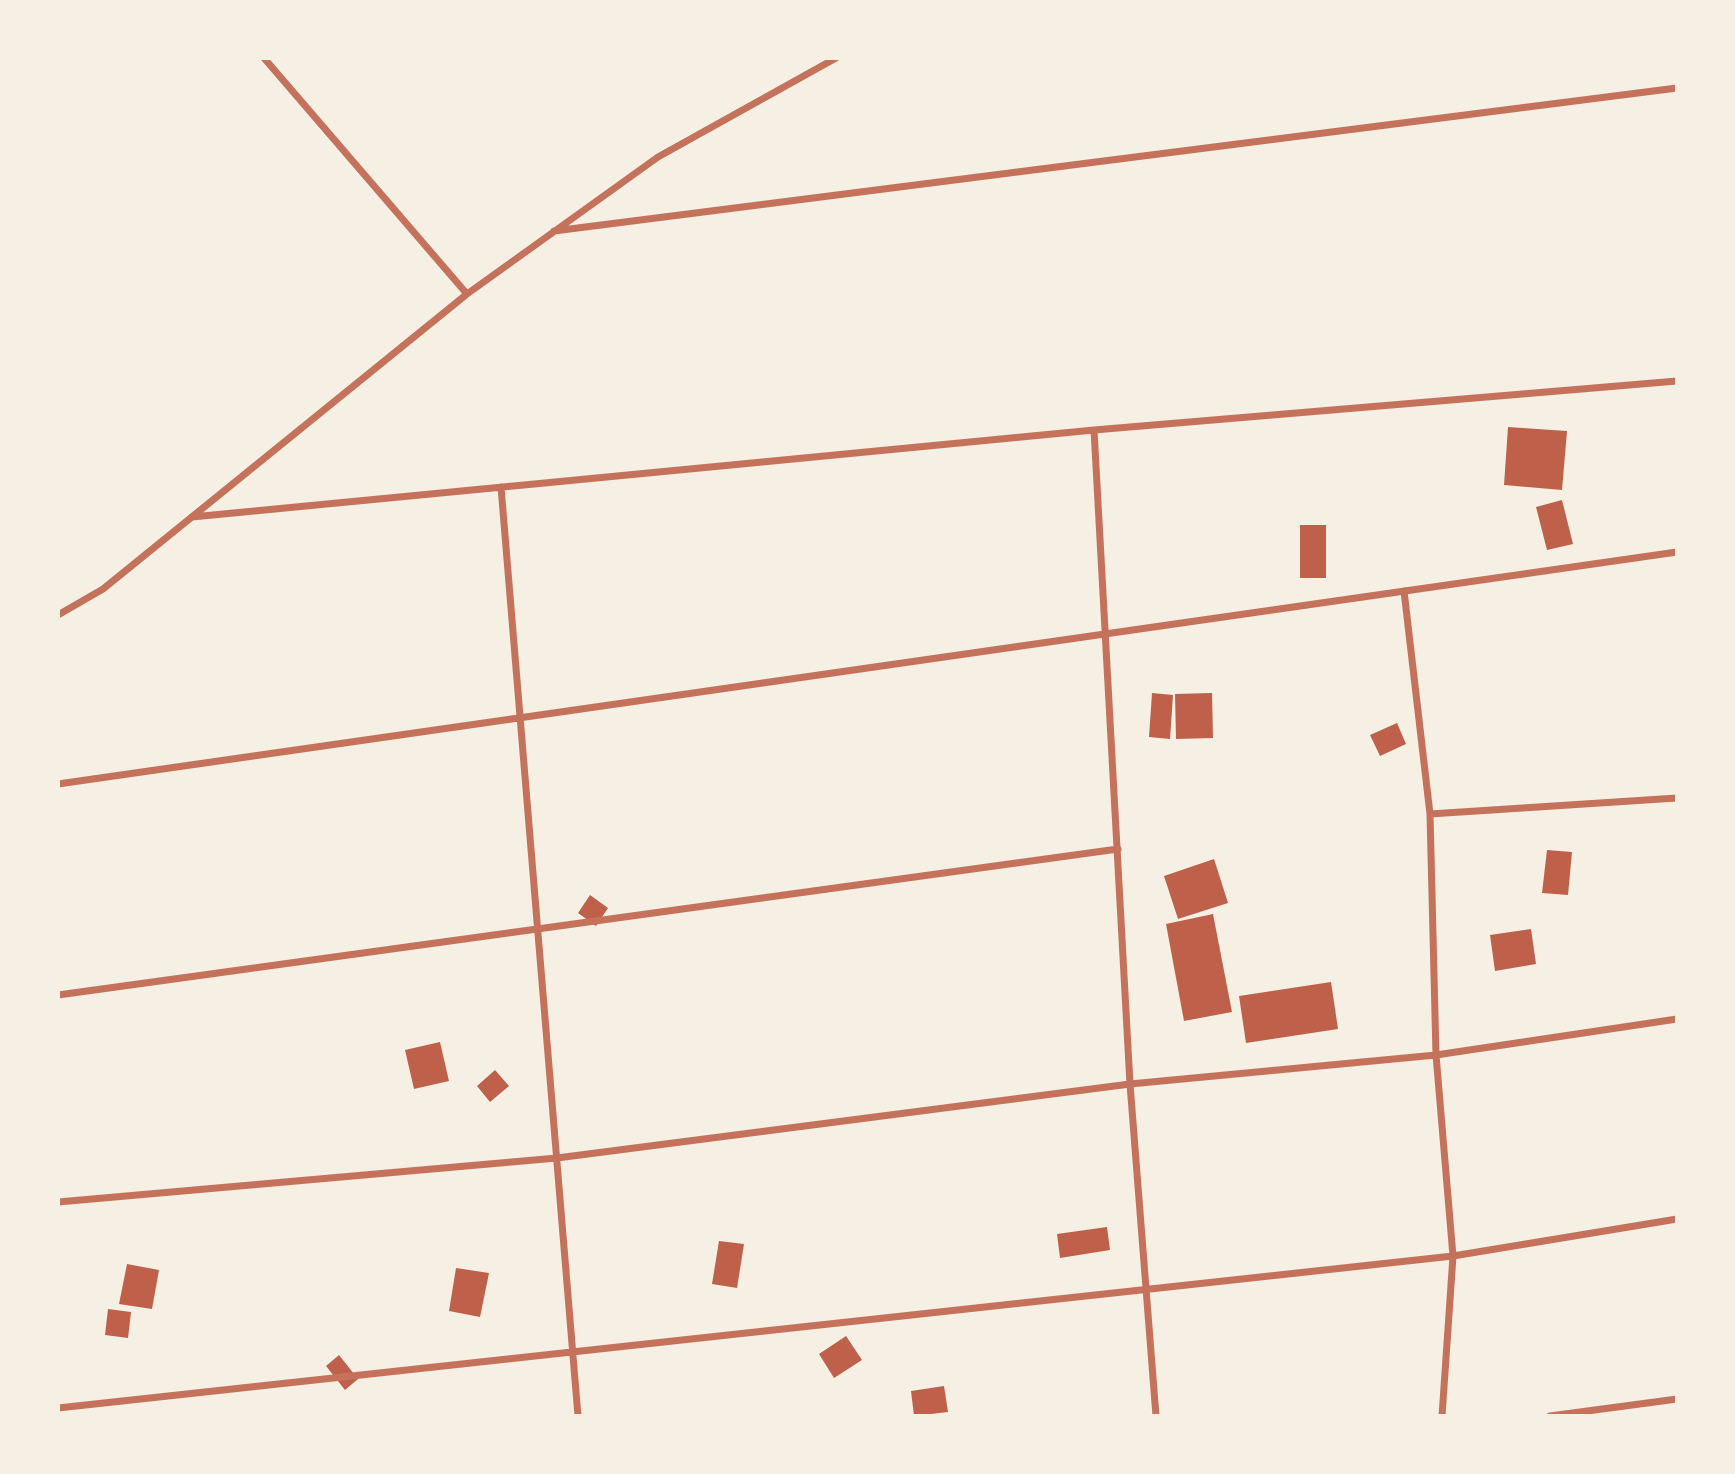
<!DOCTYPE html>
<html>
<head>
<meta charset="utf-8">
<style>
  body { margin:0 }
  #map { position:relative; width:1735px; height:1474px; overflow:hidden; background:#f6efe4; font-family:"Fira Sans Condensed",sans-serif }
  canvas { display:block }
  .frame { position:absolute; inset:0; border:60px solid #f6efe4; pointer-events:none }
</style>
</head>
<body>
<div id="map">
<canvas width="1735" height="1474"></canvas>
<div class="frame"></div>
</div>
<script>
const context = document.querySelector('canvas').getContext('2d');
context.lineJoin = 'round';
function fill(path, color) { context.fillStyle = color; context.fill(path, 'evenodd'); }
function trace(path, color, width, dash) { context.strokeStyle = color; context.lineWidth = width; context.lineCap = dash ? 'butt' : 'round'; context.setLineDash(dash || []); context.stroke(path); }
const building = new Path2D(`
  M1508 427 1567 431 1562 490 1504 485Z
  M1562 500 1573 544 1547 550 1536 507Z
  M1300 525H1326V578H1300Z
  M1152 693 1173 695 1170 739 1149 737Z
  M1212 693 1213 738 1176 739 1175 694Z
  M1397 723 1406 744 1380 756 1370 735Z
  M1547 850 1572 852 1568 895 1542 893Z
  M1214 859 1228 903 1178 919 1164 876Z
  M590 895 608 908 596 926 578 913Z
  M1213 914 1232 1012 1184 1021 1166 924Z
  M1531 929 1536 964 1495 971 1490 935Z
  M1331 982 1338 1029 1246 1043 1239 996Z
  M440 1042 449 1081 414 1089 405 1050Z
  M495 1070 509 1086 490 1102 477 1086Z
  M1107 1227 1110 1250 1060 1258 1057 1234Z
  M719 1241 744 1244 737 1288 712 1284Z
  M127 1264 159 1270 152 1309 119 1304Z
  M456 1268 489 1273 480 1317 449 1311Z
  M108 1309 131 1312 128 1338 105 1335Z
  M846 1336 862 1360 834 1378 819 1354Z
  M339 1355 358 1379 345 1390 326 1366Z
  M944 1386 948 1412 914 1416 911 1391Z`);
const minor = new Path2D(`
  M264 58 467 294
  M554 231 1677 88
  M1094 430 1130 1084 1156 1416
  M501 487 578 1416
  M192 517 1094 430 1677 381
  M1404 591 1430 814
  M58 615 103 589 467 294 658 157 836 58
  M58 784 1677 552
  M58 995 1118 849
  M58 1202 557 1158 1130 1084 1436 1055 1677 1019
  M58 1408 1453 1256 1436 1055 1430 814 1677 798
  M1442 1416 1453 1256 1677 1219
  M1550 1416 1677 1399`);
fill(building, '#bf614a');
trace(minor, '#c5725c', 7);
</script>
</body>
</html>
